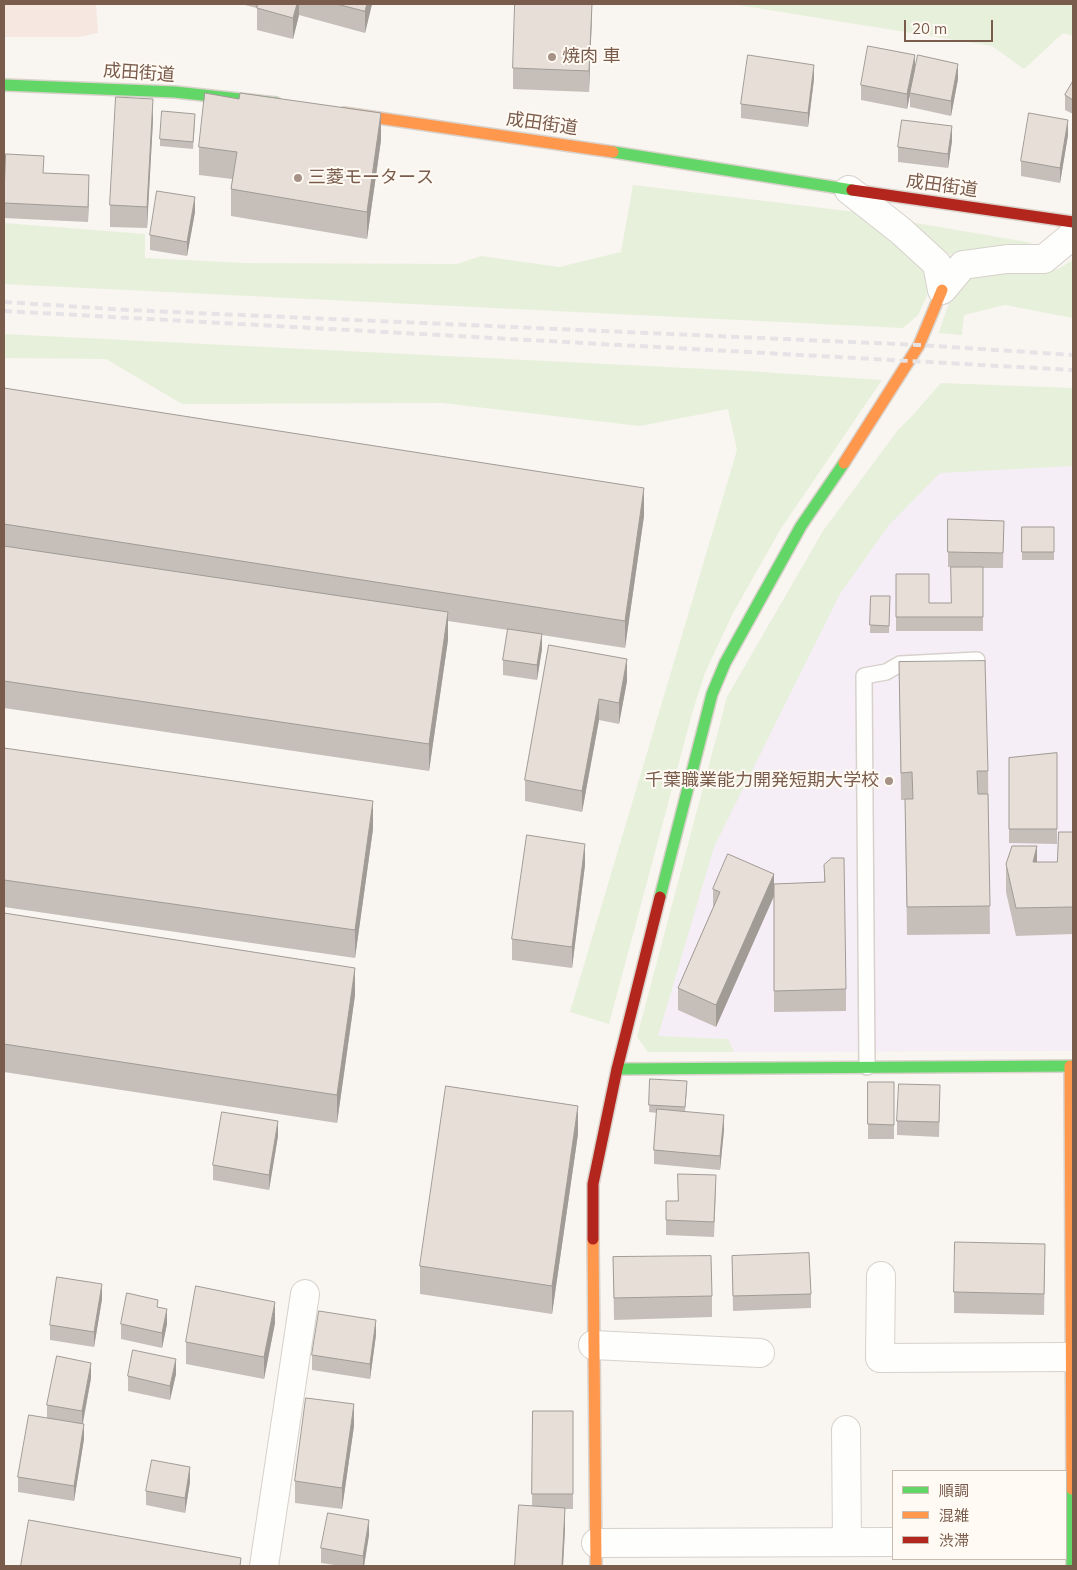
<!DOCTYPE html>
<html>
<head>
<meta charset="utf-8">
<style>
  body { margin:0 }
  #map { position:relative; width:1077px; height:1570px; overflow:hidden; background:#f9f5f0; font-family:Mulish,"Noto Sans JP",sans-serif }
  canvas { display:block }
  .frame { position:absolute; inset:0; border:5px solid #7a5c4d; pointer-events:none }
  .legend { position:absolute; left:892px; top:1470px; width:175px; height:90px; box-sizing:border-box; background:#fffaf3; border:1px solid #cabbb1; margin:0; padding:6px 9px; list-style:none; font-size:15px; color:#7a5c4d }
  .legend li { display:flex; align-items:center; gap:10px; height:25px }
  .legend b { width:25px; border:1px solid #cabbb1 }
  .scale { position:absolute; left:904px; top:20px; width:89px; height:22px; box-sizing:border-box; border:2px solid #7a5c4d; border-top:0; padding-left:6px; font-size:15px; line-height:18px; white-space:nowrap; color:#7a5c4d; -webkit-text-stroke:4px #fffaf3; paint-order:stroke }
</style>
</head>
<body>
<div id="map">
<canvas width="1077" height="1570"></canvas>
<div class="frame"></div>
<ul class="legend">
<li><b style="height:6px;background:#63d668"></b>順調</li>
<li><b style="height:6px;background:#ff974d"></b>混雑</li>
<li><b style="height:6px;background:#b3261e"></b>渋滞</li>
</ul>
<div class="scale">20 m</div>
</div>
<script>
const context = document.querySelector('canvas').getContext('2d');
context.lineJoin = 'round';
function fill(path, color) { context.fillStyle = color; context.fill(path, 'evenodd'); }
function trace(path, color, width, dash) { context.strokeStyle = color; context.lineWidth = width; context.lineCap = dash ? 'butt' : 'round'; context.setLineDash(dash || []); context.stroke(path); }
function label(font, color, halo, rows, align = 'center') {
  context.font = font + ' Mulish,"Noto Sans JP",sans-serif'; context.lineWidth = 4; context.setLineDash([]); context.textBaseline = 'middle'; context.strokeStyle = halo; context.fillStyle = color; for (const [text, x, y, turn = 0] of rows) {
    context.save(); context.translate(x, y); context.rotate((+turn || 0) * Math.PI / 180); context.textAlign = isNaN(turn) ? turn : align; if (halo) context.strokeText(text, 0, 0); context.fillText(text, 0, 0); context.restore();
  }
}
const commercial = new Path2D(`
  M4 4H96L98 33 78 37H4Z`);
const education = new Path2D(`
  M1073 405V1051L648 1052 727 697 823 531 898 430Z`);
const green = new Path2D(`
  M732 4H1073V36L1063 33 1024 69 992 46Z
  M633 185 864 213 918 256 930 289 918 315 903 328 4 284V223L145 234V258L243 263 457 264 481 256 559 267 621 252Z
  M898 220 1033 243 952 256Z
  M1073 260V318L1005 305 964 315 962 335 939 333C944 317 949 297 962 284 981 264 1028 273 1053 270 1059 270 1067 263 1073 260Z
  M4 334 747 371 882 380 780 530 732 615 705 673 693 710 609 1024 570 1012 737 450 728 409 640 426 442 403 182 404 106 359 4 358Z
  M941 383 1073 388V466L940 473 889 525 840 594 714 847 658 1036 728 1039 734 1052H648L637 1037 727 697 823 531 898 430 911 417Z`);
const lane = new Path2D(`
  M867 1067 864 676 886 672 900 664 977 660`);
const street = new Path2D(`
  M849 190 901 231 937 264 942 290 963 265 1007 259H1044L1073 235
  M881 1276 880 1358 1073 1357
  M593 1345 760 1353
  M846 1430 847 1542
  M596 1543 893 1542
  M264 1566 305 1294`);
const fast = new Path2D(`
  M4 85 175 92 276 103
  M613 152 852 190
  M660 897 712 694 725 663 801 526 844 463
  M617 1069 1073 1066
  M1072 1489V1566`);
const slow = new Path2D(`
  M344 113 613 152
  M844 463 919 345 942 290
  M1070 1066 1072 1489
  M593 1239 596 1566`);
const jam = new Path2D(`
  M852 190 1073 222
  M593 1239V1184L617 1069 660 897`);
const rail = new Path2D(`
  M4 302 128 310 919 345 1073 355
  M4 311 1073 370`);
const wall = new Path2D(`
  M241 4H372L365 33 299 15 293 39 257 30V8Z
  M592 4 589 92 513 89V68Z
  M915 70 907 109 861 100V85Z
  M814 79 808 127 741 118V104Z
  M958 79 951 116 910 107V93Z
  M1073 81V114L1065 110V95Z
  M153 120 147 228 110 227V205Z
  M195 121 193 149 160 146V139Z
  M1068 135 1060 183 1021 176V161Z
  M381 140 367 239 231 216V189L232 179 199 175V147Z
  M952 141 948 168 898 162V147Z
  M44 173 89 190 88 222 4 218V201Z
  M195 212 187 256 150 250V235Z
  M4 388 644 516 625 648 542 635V649L537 680 503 675V660L508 630 448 621V640L429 771 4 708Z
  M948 519 1004 521 1003 568H983V631H896V574L929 603H951L960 567H948Z
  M1022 527H1054V560H1022Z
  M871 596H890L889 633H870Z
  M549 645 627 681 619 724 599 720 582 812 525 801V780Z
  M899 662 988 771 990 934 907 935 905 800H901Z
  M4 748 373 829 355 958 4 907Z
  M1057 753V844L1009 843V758Z
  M1073 832V934L1016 936 1006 892V864L1057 862Z
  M585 865 572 968 512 960V939Z
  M824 865 846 989V1011L774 1012V896L716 1027 678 1010V988L713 908V889L774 884 824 882Z
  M4 913 355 995 337 1123 4 1072Z
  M650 1079 687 1088 685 1112 724 1130 720 1170 654 1164V1150L657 1113 649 1112Z
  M868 1082H894V1139H868Z
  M940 1100 939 1137 897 1135V1121Z
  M578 1134 552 1314 420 1294V1266Z
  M278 1136 269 1190 213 1180V1165Z
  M716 1189 714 1237 666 1235V1201H678Z
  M732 1256 811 1294V1308L733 1311Z
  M613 1257 712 1296V1317L614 1320Z
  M1045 1265 1044 1315 954 1313V1292Z
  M102 1299 94 1347 50 1340V1325Z
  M158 1307 167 1324 162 1348 121 1339V1324Z
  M275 1323 264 1379 186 1364V1342Z
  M376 1335 370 1379 312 1370V1355Z
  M176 1374 170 1400 128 1391V1376Z
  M91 1378 83 1424 84 1439 74 1501 18 1492V1477L47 1418V1405Z
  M533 1411H573V1509H565V1529L563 1566H515L532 1506Z
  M354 1426 342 1509 295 1503V1481Z
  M190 1482 185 1513 146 1505V1491Z
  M369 1535 364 1566H341L321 1563V1548Z`);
const shadedWall = new Path2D(`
  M297 4H299V15L293 39V18Z
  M367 4H372L365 33V11Z
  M592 4V15L589 92V71Z
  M915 55V70L907 109V94Z
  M958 64V79L951 116V101Z
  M814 65V79L808 127V113Z
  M153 99V120L147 228V207Z
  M381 113V140L367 239V212Z
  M1068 120V135L1060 183V168Z
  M952 126V141L948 168V154Z
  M89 175V190L88 222V207Z
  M195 197V212L187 256V242Z
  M644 488V516L625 648V621Z
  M448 612V640L429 771V744Z
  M542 634V649L537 680V665Z
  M627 659V681L619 724V703Z
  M599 699V720L582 812V791Z
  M373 801V829L355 958V930Z
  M585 844V865L572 968V947Z
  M1037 846V874L1033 862Z
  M774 874V896L716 1027V1005Z
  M355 968V995L337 1123V1095Z
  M578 1106V1134L552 1314V1286Z
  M724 1115V1130L720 1170V1156Z
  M278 1121V1136L269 1190V1175Z
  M102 1284V1299L94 1347V1332Z
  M275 1302V1323L264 1379V1357Z
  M167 1309V1324L162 1348V1333Z
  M376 1320V1335L370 1379V1364Z
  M176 1359V1374L170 1400V1386Z
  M91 1363V1378L82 1426V1411Z
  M354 1404V1426L342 1509V1488Z
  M84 1424V1439L74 1501V1486Z
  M190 1467V1482L185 1513V1498Z
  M565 1508V1529L563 1566H562Z
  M369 1520V1535L364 1566H363V1556Z`);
const building = new Path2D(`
  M258 4H297L293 18 257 8Z
  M337 4H367L365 11Z
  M515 4H592L589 71 513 68Z
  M868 46 915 55 907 94 861 85Z
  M748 55 814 65 808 113 741 104Z
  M918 55 958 64 951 101 910 93Z
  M1073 81V100L1065 95Z
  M205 93 239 99 240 93 381 113 367 212 231 189 237 152 199 147Z
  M116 97 153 99 147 207 110 205Z
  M162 111 195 114 193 142 160 139Z
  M1029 113 1068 120 1060 168 1021 161Z
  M902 120 952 126 948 154 898 147Z
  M6 154 44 156 43 173 89 175 88 207 4 203Z
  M157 191 195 197 187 242 150 235Z
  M4 388 644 488 625 621 4 524Z
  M948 519 1004 521 1003 553 948 552Z
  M1022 527H1054V552H1022Z
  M4 546 448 612 429 744 4 681Z
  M951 567H983V617H896V574H929V603H951Z
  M871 596H890L889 626 870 625Z
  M508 629 542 634 537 665 503 660Z
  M549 645 627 659 619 703 599 699 582 791 525 780Z
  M985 661 988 771H977L978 794H988L990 906 907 907 905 799H913L912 772 901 773 899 662Z
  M4 748 373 801 355 930 4 880Z
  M1057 753V829H1009V758Z
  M1059 832H1073V907L1016 908 1006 864 1012 846H1037L1033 862H1057Z
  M527 835 585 844 572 947 512 939Z
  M728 854 774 874 716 1005 678 988 720 892 713 889Z
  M832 858H844L846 989 774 991V884L825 882 824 865Z
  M4 913 355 968 337 1095 4 1044Z
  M650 1079 687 1081 685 1107 649 1105Z
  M868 1082H894V1125L868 1124Z
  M899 1084 940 1085 939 1122 897 1121Z
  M446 1086 578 1106 552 1286 420 1266Z
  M657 1109 724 1115 720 1156 654 1150Z
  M222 1112 278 1121 269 1175 213 1165Z
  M678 1174 716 1175 714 1222 666 1220V1201H678Z
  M955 1242 1045 1244 1044 1294 954 1292Z
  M809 1253 811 1294 733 1296 732 1256Z
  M711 1256 712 1296 614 1298 613 1257Z
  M57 1277 102 1284 94 1332 50 1325Z
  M196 1286 275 1302 264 1357 186 1342Z
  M127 1293 158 1300 157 1307 167 1309 162 1333 121 1324Z
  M319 1311 376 1320 370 1364 312 1355Z
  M133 1350 176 1359 170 1386 128 1376Z
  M57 1356 91 1363 82 1411 47 1405Z
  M306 1398 354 1404 342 1488 295 1481Z
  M533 1411H573V1494H532Z
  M29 1415 84 1424 74 1486 18 1477Z
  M152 1460 190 1467 185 1498 146 1491Z
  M519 1505 565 1508 562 1566H515Z
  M328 1513 369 1520 363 1556 321 1548Z
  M29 1520 241 1558 240 1566H21Z`);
const markers = [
  [552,57,5,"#a69286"],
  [298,178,5,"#a69286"],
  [889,781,5,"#a69286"]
];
const poiNames = [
  ["焼肉 車",562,57],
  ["三菱モータース",308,178],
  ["千葉職業能力開発短期大学校",879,781,"right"]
];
const streetNames = [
  ["成田街道",139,73,4],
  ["成田街道",542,124,8],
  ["成田街道",942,186,8]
];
fill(commercial, '#f6e8e1');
fill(education, '#f6eef6');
fill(green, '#e7f0db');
trace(lane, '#d7d1cb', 18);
trace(street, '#d7d1cb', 30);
trace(fast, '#d9d2cb', 14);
trace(slow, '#d9d2cb', 14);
trace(jam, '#d9d2cb', 14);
trace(lane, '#fefefd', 15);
trace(street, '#fefefd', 28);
trace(fast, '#63d668', 11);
trace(slow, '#ff974d', 11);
trace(jam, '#b3261e', 11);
trace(rail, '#e6e3e7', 4, [8, 5]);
fill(wall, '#c6bfb9');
fill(shadedWall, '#a19b96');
fill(building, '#e6ded7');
trace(building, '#a19b96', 1);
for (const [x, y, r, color] of markers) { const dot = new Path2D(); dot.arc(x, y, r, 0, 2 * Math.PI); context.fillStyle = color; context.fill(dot); trace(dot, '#fffaf3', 2); }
label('18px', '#7a5c4d', '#fffaf3', poiNames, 'left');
label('18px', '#7a5c4d', '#fffaf3', streetNames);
</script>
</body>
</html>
